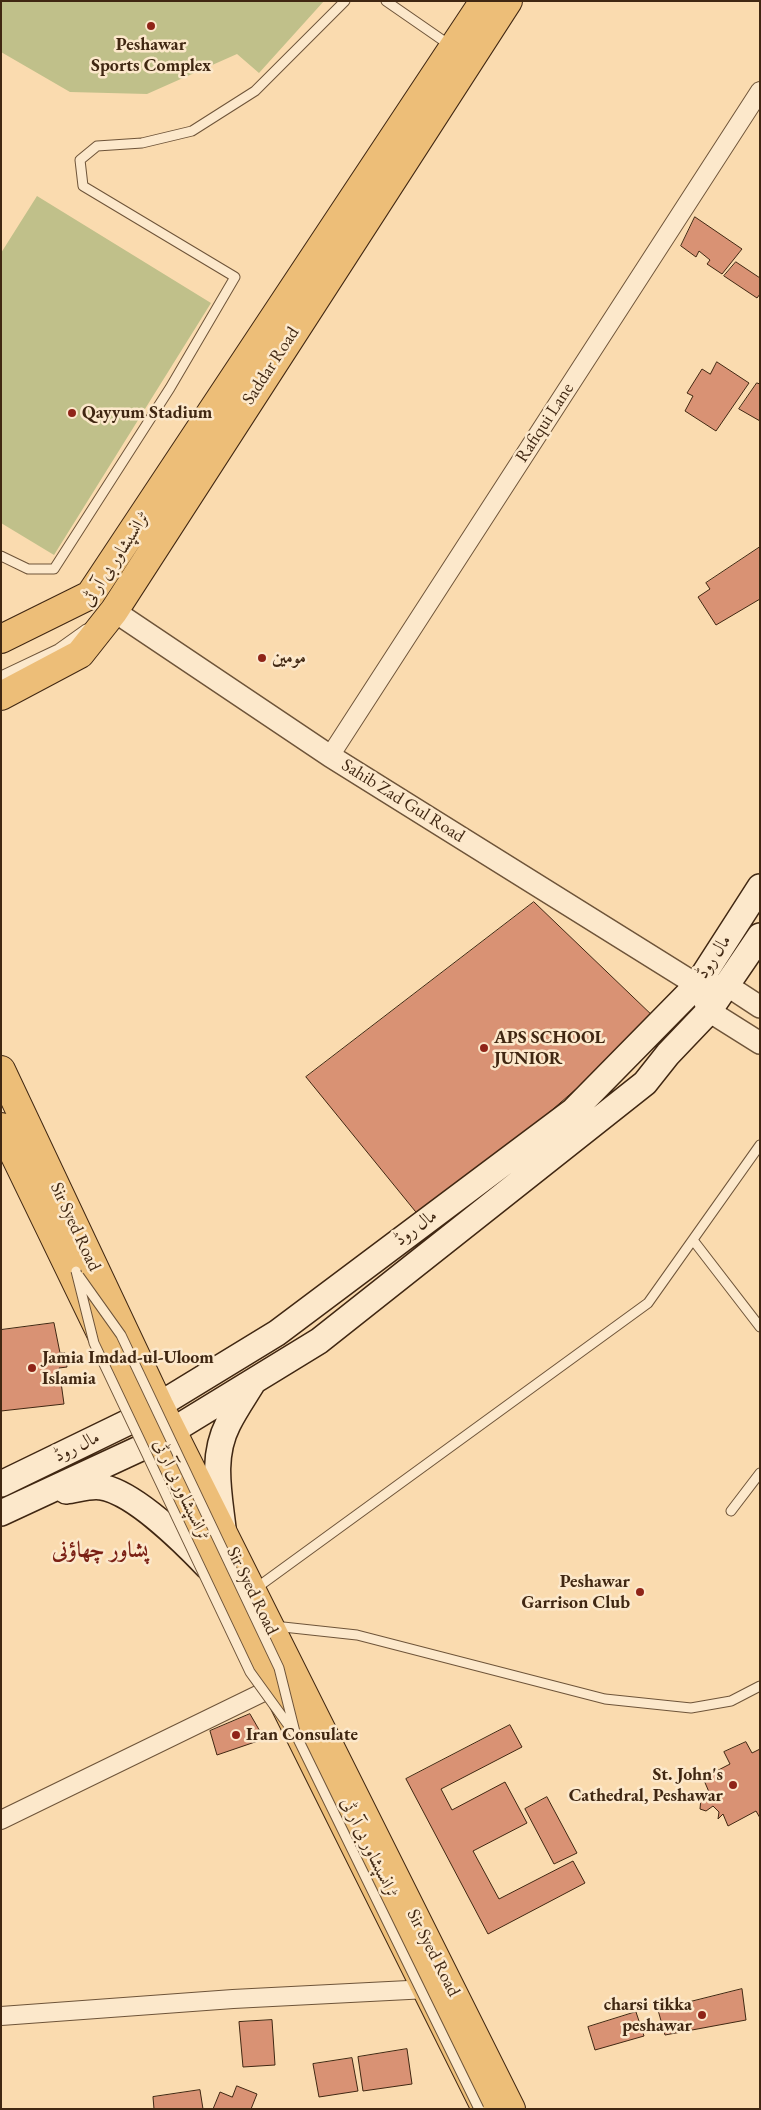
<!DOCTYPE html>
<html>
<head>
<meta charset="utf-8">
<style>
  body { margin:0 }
  #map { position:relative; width:761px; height:2110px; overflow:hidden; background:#fadbaf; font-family:"EB Garamond",serif }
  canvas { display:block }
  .frame { position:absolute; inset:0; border:2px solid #402712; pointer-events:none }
</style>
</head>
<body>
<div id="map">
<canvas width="761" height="2110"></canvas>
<div class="frame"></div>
</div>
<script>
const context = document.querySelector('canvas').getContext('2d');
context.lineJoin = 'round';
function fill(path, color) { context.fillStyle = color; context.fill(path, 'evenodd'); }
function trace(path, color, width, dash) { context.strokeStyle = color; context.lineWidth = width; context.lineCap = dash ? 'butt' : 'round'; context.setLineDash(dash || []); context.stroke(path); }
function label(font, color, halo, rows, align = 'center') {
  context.font = font + ' "EB Garamond",Amiri,serif'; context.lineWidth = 5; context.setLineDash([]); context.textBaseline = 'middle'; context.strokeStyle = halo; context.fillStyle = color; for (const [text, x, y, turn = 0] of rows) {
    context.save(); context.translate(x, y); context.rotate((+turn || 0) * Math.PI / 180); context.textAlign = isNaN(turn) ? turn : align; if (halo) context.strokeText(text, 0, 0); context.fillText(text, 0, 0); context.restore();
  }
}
const green = new Path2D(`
  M1 1H324L259 73 237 54 147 94 70 92 1 52Z
  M37 196 211 303 54 555 1 523V253Z`);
const building = new Path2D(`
  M695 217 742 249 722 274 707 264 710 260 699 251 696 257 681 246Z
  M736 262 760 278V294L757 298 724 276Z
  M717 362 749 383 716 431 685 411 693 396 687 393 702 369 710 374Z
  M757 383 760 384V421L739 409Z
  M760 547V599L716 625 698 597 710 589 706 583Z
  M534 902 656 1019 424 1222 306 1077Z
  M54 1323 60 1353H65L67 1367 59 1368 64 1404 1 1411V1330Z
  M250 1714 261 1733V1737L257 1738 258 1741 217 1755 210 1731Z
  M510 1725 522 1747 441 1789 452 1810 505 1782 527 1823 473 1851 499 1899 573 1861 585 1883 488 1934 406 1779Z
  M746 1742 752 1753 760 1749V1818L756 1811 728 1826 723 1814 718 1819 719 1812 713 1806 706 1811 700 1809 701 1798H706L709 1792 703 1778 730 1764 724 1752Z
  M547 1797 577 1853 554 1864 525 1809Z
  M742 1989 746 2020 665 2035 658 2010Z
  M636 2012 644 2036 595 2050 588 2027Z
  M272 2020 275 2065 243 2067 239 2022Z
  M407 2049 412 2084 363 2091 358 2057Z
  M352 2058 358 2091 319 2097 313 2064Z
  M237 2086 257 2094 251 2109H213L220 2092 232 2097Z
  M200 2090 203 2109H154L153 2097Z`);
const service = new Path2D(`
  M386 1 451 46
  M1 556 28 569H54L170 388 235 277 83 186 80 160 97 146 142 143 192 131 255 91 345 1
  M1 676 58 649 86 629
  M693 1240 760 1327
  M731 1511 760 1473
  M255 1589 648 1303 760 1145
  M274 1626 357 1635 605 1699 691 1708 731 1701 760 1686`);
const minor = new Path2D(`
  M330 756 760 91
  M1 1820 276 1686
  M1 2016 233 1999 428 1989`);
const tertiary = new Path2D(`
  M114 611 330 756 697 985 728 986 760 1007
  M702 996 709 1011 760 1043`);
const secondary = new Path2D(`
  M1 1484 141 1416 277 1333 573 1111 697 985 760 887
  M66 1491C76 1490 91 1485 101 1487 134 1492 185 1543 208 1567
  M1 1513 154 1442 319 1341 645 1083 668 1054 709 1011 760 936
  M223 1528C219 1493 211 1457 228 1424 235 1410 244 1397 252 1384`);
const primary = new Path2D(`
  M1 639 90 595 484 1
  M1 696 80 654 114 611 508 1
  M1 1070 159 1405 511 2109
  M1 1127 141 1416 486 2109`);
const serviceBridge = new Path2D(`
  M76 1271 94 1343 250 1672 297 1737 479 2109
  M79 1276 121 1335 279 1668 295 1732`);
const markers = [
  [151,26,5,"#8f2418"],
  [72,413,5,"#8f2418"],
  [262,658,5,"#8f2418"],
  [484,1048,5,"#8f2418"],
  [32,1368,5,"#8f2418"],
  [640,1592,5,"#8f2418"],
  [236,1735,5,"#8f2418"],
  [733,1785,5,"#8f2418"],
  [702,2015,5,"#8f2418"]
];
const poiNames = [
  ["Peshawar",151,45,"center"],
  ["Sports Complex",151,66,"center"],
  ["Qayyum Stadium",82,413],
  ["مومین",272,658],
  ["APS SCHOOL",494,1038],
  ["JUNIOR",494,1059],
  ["Jamia Imdad-ul-Uloom",42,1358],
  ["Islamia",42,1379],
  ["Peshawar",630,1582,"right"],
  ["Garrison Club",630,1603,"right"],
  ["Iran Consulate",246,1735],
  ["St. John's",723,1775,"right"],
  ["Cathedral, Peshawar",723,1796,"right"],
  ["charsi tikka",692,2005,"right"],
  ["peshawar",692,2026,"right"]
];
const streetNames = [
  ["Saddar Road",271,366,-57],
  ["Rafiqui Lane",545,423,-57],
  ["ٹرانسپشاور بی آر ٹی",116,559,-57],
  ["Sahib Zad Gul Road",403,801,32],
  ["مال روڈ",714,957,-57],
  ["Sir Syed Road",75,1227,65],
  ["مال روڈ",416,1228,-37],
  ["مال روڈ",77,1447,-26],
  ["ٹرانسپشاور بی آر ٹی",181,1490,65],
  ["Sir Syed Road",252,1591,64],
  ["ٹرانسپشاور بی آر ٹی",369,1848,64],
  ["Sir Syed Road",433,1953,63]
];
const districtNames = [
  ["پشاور چھاؤنی",100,1551]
];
fill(green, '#c0c08a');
fill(building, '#d99274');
trace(building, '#402712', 1);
trace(service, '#6e5439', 11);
trace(minor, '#6e5439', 20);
trace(tertiary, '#6e5439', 24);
trace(secondary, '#402712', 28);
trace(primary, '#402712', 30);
trace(service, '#fce8cb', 9);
trace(minor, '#fce8cb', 18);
trace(tertiary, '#fce8cb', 21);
trace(secondary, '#fce8cb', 25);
trace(primary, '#edbe78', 28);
trace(serviceBridge, '#6e5439', 11, []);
trace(serviceBridge, '#fce8cb', 9);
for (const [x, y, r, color] of markers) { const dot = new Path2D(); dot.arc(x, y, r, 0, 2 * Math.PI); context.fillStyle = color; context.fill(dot); trace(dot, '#fce8cb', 2); }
label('bold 18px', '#402712', '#fce8cb', poiNames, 'left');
label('18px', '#402712', '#fce8cb', streetNames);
label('bold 22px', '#7a1f14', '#fce8cb', districtNames);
</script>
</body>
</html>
